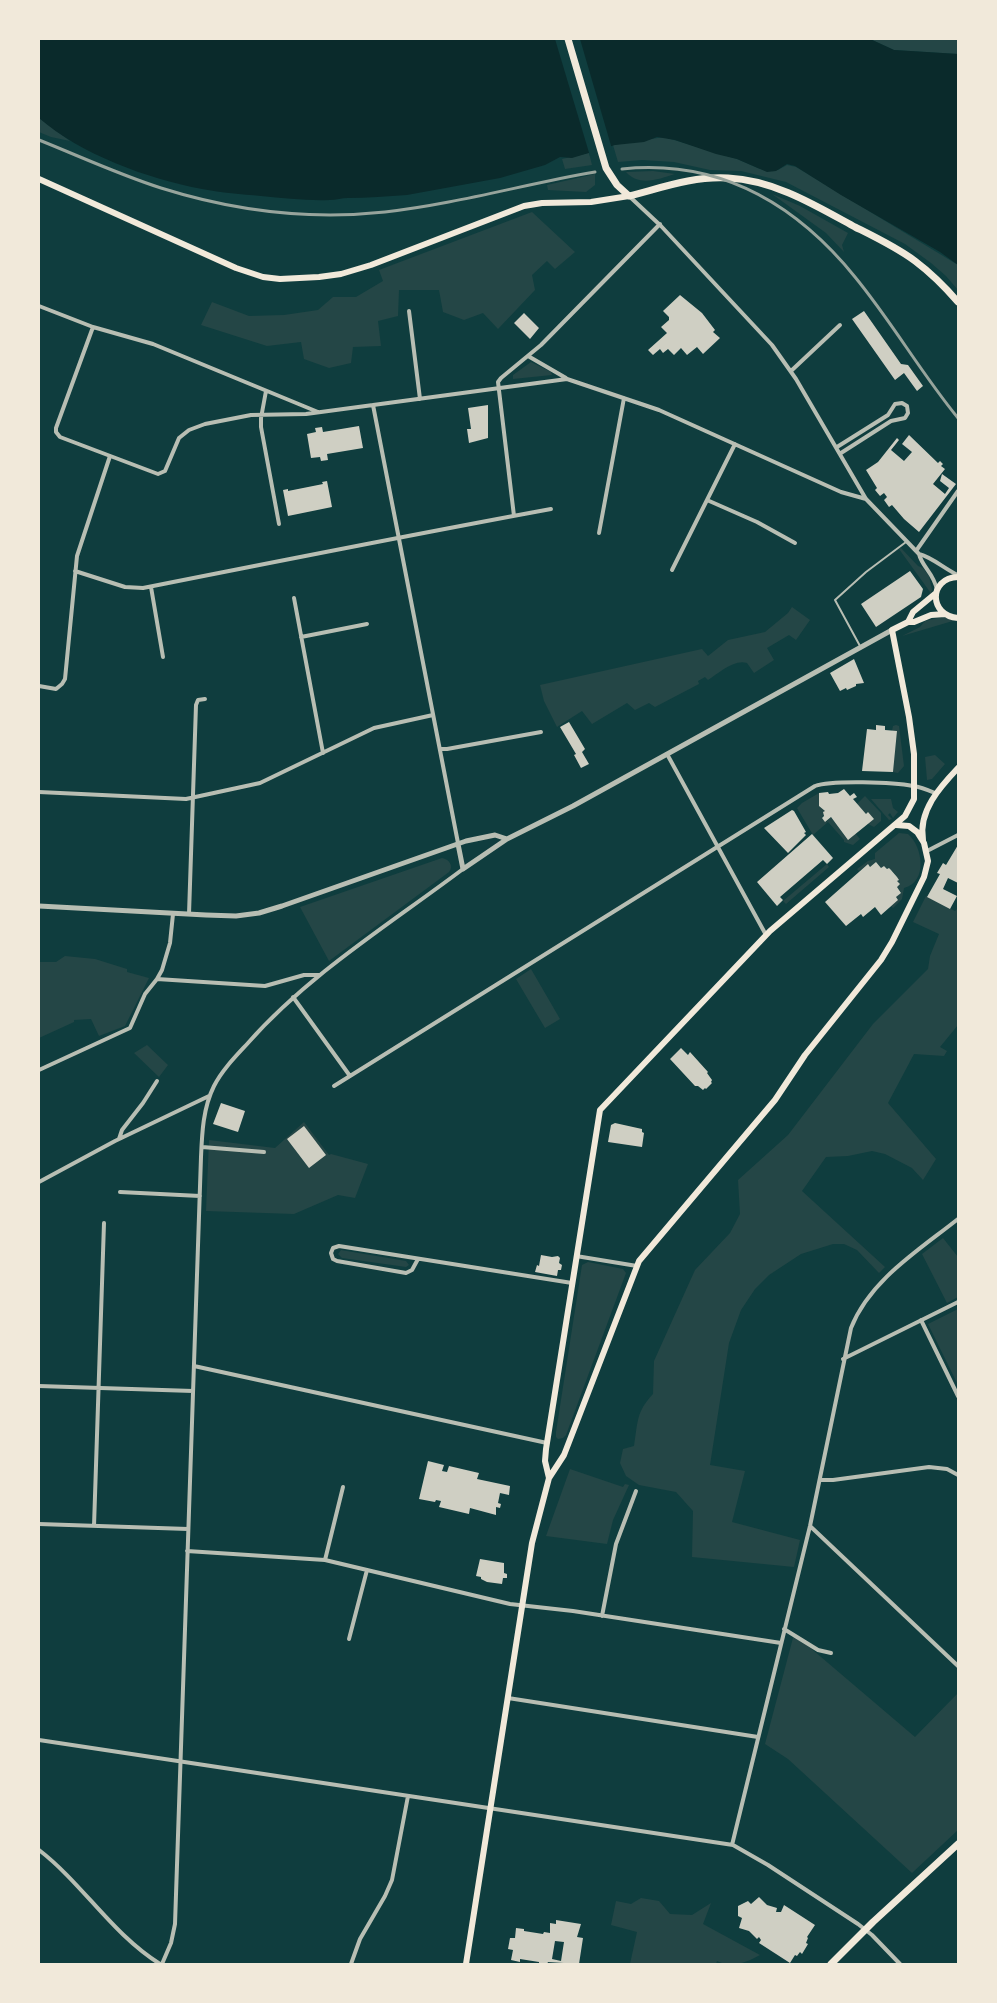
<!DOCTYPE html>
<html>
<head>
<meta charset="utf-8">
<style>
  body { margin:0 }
  #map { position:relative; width:997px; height:2003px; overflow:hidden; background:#0f3d3e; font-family:Ubuntu,sans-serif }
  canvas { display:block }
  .frame { position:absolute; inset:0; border:40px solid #f1e9da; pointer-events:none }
</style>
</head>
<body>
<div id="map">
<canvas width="997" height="2003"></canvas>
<div class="frame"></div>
</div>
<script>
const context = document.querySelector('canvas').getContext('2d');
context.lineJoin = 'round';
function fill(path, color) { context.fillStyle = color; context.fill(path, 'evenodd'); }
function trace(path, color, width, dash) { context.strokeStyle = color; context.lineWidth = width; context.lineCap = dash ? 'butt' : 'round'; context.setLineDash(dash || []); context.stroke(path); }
const green = new Path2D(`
  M870 39H958V54L894 50Z
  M39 118 70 141 51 137 39 132Z
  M664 137 737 159 760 169 778 170 787 165 796 167 958 265V290L946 276 931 263 905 244 786 182 741 171 710 170 674 162 642 160 618 162 613 145Z
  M589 153 592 165 565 169 562 159Z
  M653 171 675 174C659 179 639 187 626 172Z
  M595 174V185L586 192 548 190 547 185Z
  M772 194 800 206 848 233 842 245 844 252 826 233Z
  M532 212 575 252 555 269 547 261 532 275 535 290 498 329 483 313 464 320 443 312 439 290H399L398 316 378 321 381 346 353 347 351 363 329 368 304 359 301 342 267 346 201 325 212 302 249 316 284 315 318 310 333 297H356L383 281 379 270Z
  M531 362 551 372 552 375 513 379V375Z
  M901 548 918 566 923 568 929 576 932 590 929 596 930 592 899 549Z
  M792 607 810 620 796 640 789 635 767 648 774 660 754 673 747 663C734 659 719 673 708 680L705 677 698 681 699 684 655 707 649 703 635 710 627 703 592 724 582 711 557 727 544 701 540 685 702 649 708 656 728 640 765 632 788 613Z
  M942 617 956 620 902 636 920 627 925 621Z
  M896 725 899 726 904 766 898 773 893 772 897 732 892 731 893 726Z
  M935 755 945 764 932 779 927 780 925 757Z
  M819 793V806L825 811 822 818 826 822 831 817 847 839 855 833 860 839 853 845 844 842V840L828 822 813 835 797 808 802 803Z
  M865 796 881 813V821L874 827 868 824V812L866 814 857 804Z
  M871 799H891L893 808 898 812 893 818 890 813 888 815 892 819 889 820Z
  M899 833 908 834C923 847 928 882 904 888L902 899 893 908 891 906 898 900 896 897 901 892 897 887C897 877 897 875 889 868L887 869 884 866 881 868 876 862 870 867 868 864 859 871 857 869 868 861 875 859V853Z
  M442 858C449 859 454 866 449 872L329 961 300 907Z
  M827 864 829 867 786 904 783 901Z
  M926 896 955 911 958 908V1025L940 1047 947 1051 944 1056 914 1054 888 1103 936 1159 923 1180 912 1168 885 1154 872 1151 848 1156 826 1157 802 1191 885 1267 879 1273 857 1250 844 1244H833L801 1254 769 1275 755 1289 741 1310 729 1343 710 1465 745 1471 732 1522 800 1540 794 1567 692 1557 693 1511 676 1492 639 1485 626 1476 620 1463 623 1449 634 1446C638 1422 636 1412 653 1394L654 1361 695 1270 730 1233 740 1214 738 1180 788 1135 873 1024 928 969 930 956 939 934 913 922Z
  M65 956 95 959 127 969V972L149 978 125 1026 99 1036 91 1019 74 1020V1022L39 1038V962H56Z
  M531 969 560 1019 545 1028 516 979Z
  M147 1045 168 1065 159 1077 134 1053Z
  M304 1122 329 1155 331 1154 368 1164 355 1198 338 1195 294 1214 206 1211 209 1140 275 1148Z
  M943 1238 958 1257V1297L947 1303 922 1254Z
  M341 1250 406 1261 409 1265 406 1267 342 1258 338 1254Z
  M588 1262 623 1269 626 1273 566 1435 563 1438 558 1439 556 1437V1432L582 1265Z
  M958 1309V1385L928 1324Z
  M570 1469 623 1487 625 1484 629 1485 613 1520 607 1544 546 1536Z
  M794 1634 915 1737 958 1693V1830L912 1873 788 1759 765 1744Z
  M641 1898 659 1901 670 1914 692 1915 711 1903 703 1924 760 1955C747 1962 732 1969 717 1961L716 1964H630L637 1932 611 1925 616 1901 631 1904Z`);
const water = new Path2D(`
  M39 39H870L894 50 958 54V265L940 252 841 195 795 166 787 164 776 171 767 172 737 159 716 154 675 140 657 137 644 142 615 145 572 158 560 157 545 165 500 178 407 195C387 196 368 198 348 198 342 198 336 200 330 200 307 201 284 198 261 196 241 194 222 193 202 189 148 179 80 154 39 118Z`);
const pier = new Path2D(`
  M555 39H580L612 149 590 156Z`);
const building = new Path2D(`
  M680 295 702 313 715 330 713 332 720 338 703 354 697 347 687 355 681 348 674 355 668 349 663 353 660 349 653 355 648 350 667 333 661 327 669 320V317L663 311Z
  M864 311 901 364 908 365 923 386 917 391 904 373 895 380 852 319Z
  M524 313 539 328 530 339 514 323Z
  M488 405V438L469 443 467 429H471L468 408Z
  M359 426 363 448 327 454 328 460 321 461 320 457 311 458 307 434 316 432 315 428 322 427 323 432Z
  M909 435 938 463 940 461 943 464 941 466 945 469 933 484 945 494 949 488 940 481 942 474 956 484 919 532 904 519 892 505 889 507 884 500 887 497 884 493 880 496 875 490 877 488 866 470 878 462 897 438 899 440 891 450 904 461 912 452 902 444Z
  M327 481 332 507 288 516 283 490 288 489V491L323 484 322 482Z
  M910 571 923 589 921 597 876 627 861 604Z
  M854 659 864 683 856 684V686L847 690 846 688 840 691 830 673Z
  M569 722 585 749 582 752 589 764 581 768 574 755 576 754 560 727Z
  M876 725 885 726V730L897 731 893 772 862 771 867 729 876 730Z
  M844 789 850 796 854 793 857 797 853 799 866 814 868 812 874 819 848 840 831 817 825 822 822 818 824 816 823 812 825 811 819 806V793L828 792 829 794 838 793Z
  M792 810 794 811 806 832 804 833 806 835 788 853 764 828Z
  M812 834 833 858 827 864 823 860 780 897 783 900 777 906 757 882Z
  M958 845V883L948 878 943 889 957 896 950 909 927 897 940 874 937 873 943 863 946 865Z
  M876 862 881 868 884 866 887 869 889 868 891 870 897 877 899 880 897 881 900 884 897 887 901 893 896 897 898 900 881 915 875 907 863 917 861 914 846 926 825 902 868 864 870 867Z
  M681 1048 688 1055 690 1052 708 1072 707 1073 712 1080 711 1082 712 1083 706 1089 705 1088 703 1090 698 1086H695L670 1059Z
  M221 1103 245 1111 238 1132 213 1124Z
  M615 1123 642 1129V1132L644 1133 642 1147 608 1142 611 1125Z
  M304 1126 326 1155 309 1168 287 1139Z
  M541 1255 552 1257 558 1256 560 1258 559 1263 562 1265 561 1270H558L557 1276 535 1272 537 1265 539 1266Z
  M428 1461 444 1465 442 1471 447 1472 449 1466 479 1473 477 1479 510 1486 509 1495 500 1493 498 1503 501 1504 500 1508 496 1507V1515L470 1508 469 1514 439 1507 441 1501 436 1500 435 1502 419 1499Z
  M480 1559 504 1563V1573L507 1574V1578H503L502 1584 487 1582 481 1579V1577L476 1576Z
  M759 1897 767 1905 777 1908 776 1912H781L784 1905 815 1925 807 1937 808 1938 806 1943 808 1944 802 1954 800 1952 797 1956 795 1955 790 1963 759 1943 761 1940 759 1937 757 1939 749 1931 739 1928 742 1918 738 1916V1906L748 1901 751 1904Z
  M556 1920 581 1924 577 1937 583 1938 579 1964 548 1962 547 1964H539V1962L520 1959V1962L511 1960 513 1950 508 1949 510 1938H515L516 1928 524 1929V1931L543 1934 544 1932 550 1933V1923L556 1924ZM555 1941 564 1942 561 1961 552 1959Z`);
const service = new Path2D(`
  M860 646 835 600 866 572 906 542`);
const minor = new Path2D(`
  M629 196 661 226 772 345 796 379 866 499 919 554C932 557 946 570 958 575
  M39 306 93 327 153 344 318 412
  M409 311 420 399
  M93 327 56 428V432L60 437 158 474 165 471 179 438 189 430 205 424 251 415 306 414 567 379 659 410 841 492 866 499
  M528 356 566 378
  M791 371 840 325
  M266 391 261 418V427L279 524
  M373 405 458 843
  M837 447 888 415 895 404 902 403 907 406 908 413 905 418 891 421 841 453
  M707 500 757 522 795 543
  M514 516 498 382 501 378 541 345 660 224
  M599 533 624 398
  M916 551 958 491
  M919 554C922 567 934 573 937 590
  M672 570 735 444
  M75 571 125 587 143 588C279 561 415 534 551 509
  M151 587 163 657
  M294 598 323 753
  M301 637 367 624
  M39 686 56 689 62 684 65 679 77 556 110 456
  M440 749H447L541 732
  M667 754 766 935
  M39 792 186 799 260 783 374 728 433 715
  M927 851 958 835
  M189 914 196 705 198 700 205 699
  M157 979 265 986 304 975H319
  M293 997 350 1076
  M39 1070 130 1028 145 994 157 979 162 970 170 943 173 914
  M334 1086 815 786C831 780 894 782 913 786 921 787 928 790 935 793
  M119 1139 122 1130 143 1103 157 1081
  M202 1147 264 1152
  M39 1182 115 1141 209 1096
  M120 1192 200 1196
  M576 1256 637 1266
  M418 1259 412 1270 406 1273 337 1261 333 1259 331 1253 333 1248 339 1246 572 1283
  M921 1320 958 1396
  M843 1359 958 1302
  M194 1366 547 1443
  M39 1386 193 1391
  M820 1480H833L929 1467 947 1469 958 1475
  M39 1524 188 1529
  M94 1526 104 1223
  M810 1526 958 1666
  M187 1551 325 1560 510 1604 573 1611 781 1643
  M325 1560 343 1487
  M602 1616 616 1544 636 1491
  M784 1629 818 1650 831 1653
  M349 1639 367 1570
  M508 1698 758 1737
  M39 1740 733 1845 768 1865 858 1924 872 1935 900 1964
  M732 1845 810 1526 851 1328C870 1280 919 1250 958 1219
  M39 1850C83 1884 112 1934 160 1964
  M162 1964 171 1943 175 1924 201 1157C202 1133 203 1108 214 1086 222 1070 236 1056 248 1043 309 974 390 924 463 869
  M351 1964 360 1939 385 1896 392 1880 408 1796`);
const tertiary = new Path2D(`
  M458 844 463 869 507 839 573 806 892 630
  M39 906 206 915 236 916 259 913 282 906 466 841 495 835 507 839`);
const secondary = new Path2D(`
  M39 179 236 268 263 277 280 279 319 277 341 274 371 265 524 206 542 203 591 202 629 196
  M958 577C928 578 929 616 958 618
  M908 622 913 612 936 593
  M923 840C918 811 940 787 958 768
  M549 1478 564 1455 639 1261 775 1100 805 1055 881 960 892 942 924 877 928 861 924 843 917 832 909 826 896 825
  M466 1964 532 1543 549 1478 545 1461 546 1449 600 1110 770 931 905 816 914 799V754L909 717 892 630 908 622H914L931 615 945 614`);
const trunk = new Path2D(`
  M568 39 606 168 617 185 629 196C661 188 693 176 728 178 774 180 815 205 855 227 875 237 896 247 915 261 931 273 945 287 958 302
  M831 1964 873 1922 958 1844`);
const rail = new Path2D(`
  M39 140C79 156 120 175 161 188 234 211 310 220 385 212 456 204 525 184 595 172
  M622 169C720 159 795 203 855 277 892 322 921 373 958 418`);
fill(green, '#244646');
fill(water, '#0a2a2b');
fill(pier, '#0f3d3e');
fill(building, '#cfcfc3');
trace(service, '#b8beb3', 2);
trace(minor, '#b8beb3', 4);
trace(tertiary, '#b8beb3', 5);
trace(secondary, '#f1e9da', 6);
trace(trunk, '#f1e9da', 7);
trace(rail, '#97a49c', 3);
</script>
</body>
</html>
